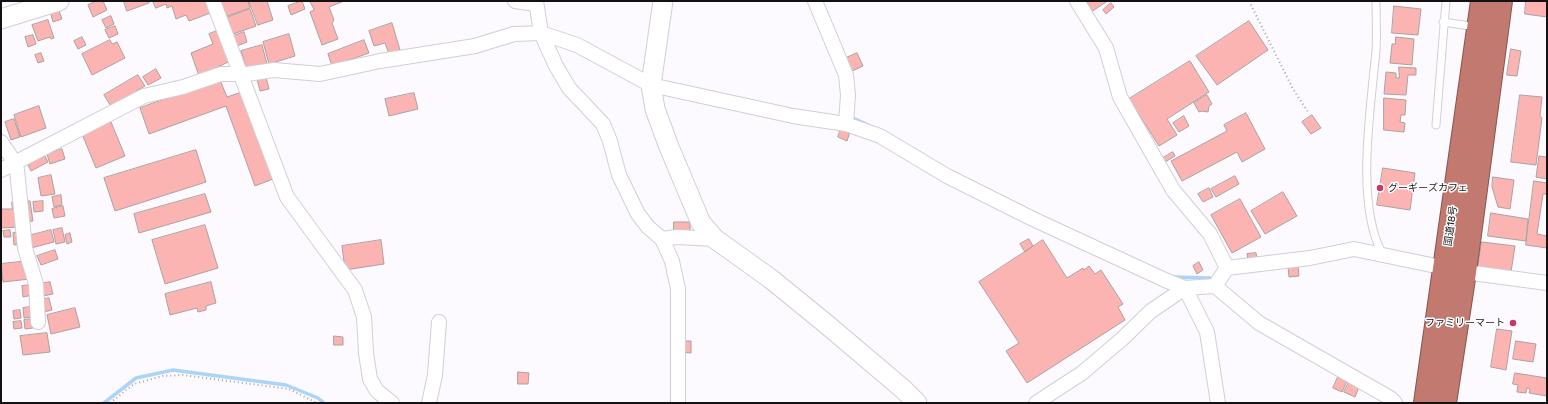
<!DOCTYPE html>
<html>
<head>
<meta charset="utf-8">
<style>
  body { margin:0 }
  #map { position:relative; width:1548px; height:404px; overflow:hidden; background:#fcf9ff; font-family:Rubik,sans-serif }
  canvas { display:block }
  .frame { position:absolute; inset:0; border:2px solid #131114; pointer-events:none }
</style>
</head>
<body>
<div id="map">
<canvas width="1548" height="404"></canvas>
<div class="frame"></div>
</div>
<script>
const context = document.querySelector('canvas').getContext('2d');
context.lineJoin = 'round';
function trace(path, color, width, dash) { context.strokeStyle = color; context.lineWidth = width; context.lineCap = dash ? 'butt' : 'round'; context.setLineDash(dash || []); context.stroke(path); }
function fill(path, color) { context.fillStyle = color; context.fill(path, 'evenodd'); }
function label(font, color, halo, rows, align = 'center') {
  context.font = font + ' Rubik,"Noto Sans JP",sans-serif'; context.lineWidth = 3; context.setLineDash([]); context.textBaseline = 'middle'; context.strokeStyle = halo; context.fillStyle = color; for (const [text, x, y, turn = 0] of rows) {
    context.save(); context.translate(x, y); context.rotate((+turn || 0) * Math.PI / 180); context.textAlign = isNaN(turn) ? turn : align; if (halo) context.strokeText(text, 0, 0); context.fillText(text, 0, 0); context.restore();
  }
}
const stream = new Path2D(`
  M851 117 868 125
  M1173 277 1210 278
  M104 403 136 378 173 370 286 385 318 398 324 403`);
const building = new Path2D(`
  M97 1H103L107 10 93 17 88 5Z
  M124 1H149V3L127 11Z
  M153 1H209L213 12 189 21 186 15 176 19 172 6 167 8 166 4 156 8Z
  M216 1H248L250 8 222 18Z
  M249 1H267L273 20 258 25Z
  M302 1 305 9 291 15 288 6Z
  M310 1H344L329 7 334 20 332 23 338 39 322 45 310 12 314 10Z
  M1079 1H1106V2L1088 14Z
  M1526 1H1547V17L1525 14Z
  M1111 3 1114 7 1106 14 1103 10Z
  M1394 6 1421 9 1418 35 1392 33Z
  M58 8 62 19 53 22 50 11Z
  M250 9 256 26 230 35 224 19Z
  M111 16 114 24 106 28 102 20Z
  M48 20 54 38 51 39 50 37 38 41 32 25Z
  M1249 21 1268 50 1217 85 1196 56Z
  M392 23 400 50 389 54 385 43 374 46 369 31Z
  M115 26 118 34 109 38 105 30Z
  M220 30 223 40 221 43 230 61 218 67 219 70 200 79 191 53 213 44 209 34Z
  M244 32 247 42 232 48 228 38Z
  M289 34 295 56 269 64 263 42Z
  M33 35 36 44 28 47 25 37Z
  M82 37 86 45 78 49 74 41Z
  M1396 37 1414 39 1412 65 1390 63 1392 44H1395Z
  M110 40 112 44 117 42 125 58 92 75 82 54Z
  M364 40 369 53 332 66 328 54Z
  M262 45 267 64 247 70 241 51Z
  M1511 49 1521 51 1517 76 1507 75Z
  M41 53 44 61 38 63 35 55Z
  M857 53 863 66 850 72 844 59Z
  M1190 61 1209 92 1167 119 1177 135 1159 146 1129 99Z
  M1399 67 1416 68V75H1408L1406 95 1384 94 1386 72 1396 73V78H1399Z
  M156 69 161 78 148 85 143 77Z
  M138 75 145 86 136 91 138 93 112 108 104 95Z
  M266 77 269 89 260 91 257 79Z
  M220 80 227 97 242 92 273 179 255 186 226 106 149 134 140 108Z
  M414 93 418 109 389 116 385 99Z
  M1207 95 1212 104 1209 106 1208 112 1202 111 1199 112 1194 103Z
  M1520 95 1542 97 1540 116 1542 118 1536 165 1511 162Z
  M1384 98 1406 100 1405 115H1401L1400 122 1405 123 1404 132 1384 130Z
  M39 106 46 128 21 137 14 115Z
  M1246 113 1265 149 1242 162 1237 152 1182 181 1171 161 1227 131 1224 125Z
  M1312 115 1321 128 1311 134 1302 122Z
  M1184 116 1189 126 1179 132 1173 123Z
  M14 119 20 137 11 140 5 122Z
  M111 122 125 156 96 168 82 134Z
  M842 126 851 129 847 141 838 137Z
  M62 149 65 159 50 164 47 154Z
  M196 150 206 182 115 211 104 178Z
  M1173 152 1175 156 1165 162 1163 158Z
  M1547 152V179L1536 177 1539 156 1546 157Z
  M44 154 48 162 31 171 27 163Z
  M1383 168 1415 173 1410 210 1377 205Z
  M51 175 55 194 41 196 38 178Z
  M1235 176 1239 184 1216 197 1211 189Z
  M1493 177 1514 180 1510 209 1498 207 1492 187Z
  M1534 181 1547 183V194H1543L1537 234 1547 236V248L1526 245Z
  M1209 188 1213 197 1203 202 1198 194Z
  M1283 192 1297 216 1265 234 1251 211Z
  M205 194 211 212 139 233 134 214Z
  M61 195 62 205 54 207 52 197Z
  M1240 199 1261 237 1232 253 1211 215Z
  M22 201H30L33 221 25 222Z
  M43 201V211L34 212 33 202Z
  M12 202H18L19 227 1 228V209H12Z
  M63 206 65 216 54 218 52 209Z
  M1491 213 1528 219 1526 241 1488 236Z
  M674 222H690V231H674Z
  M205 225 218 268 165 284 152 240Z
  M62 228 65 242 56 244 53 230Z
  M10 230 11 237H4L3 231Z
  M51 230 54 242 31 248 28 236Z
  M22 232 23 244 14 245 13 233Z
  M70 233 72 242 67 244 65 235Z
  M1029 239 1033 246 1025 252 1020 244Z
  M381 240 384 264 345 270 342 246Z
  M1043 240 1067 278 1083 268 1084 270 1089 266 1095 274 1101 270 1123 304 1118 307 1125 320 1027 383 1006 351 1019 343 979 282Z
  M1482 242 1515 246 1511 272 1478 267Z
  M55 250 58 259 41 265 37 256Z
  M1256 253 1257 258 1248 259 1247 254Z
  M28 261 30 279 3 282 1 264Z
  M1199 262 1203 270 1197 274 1193 266Z
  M1298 266 1299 276 1289 277 1288 267Z
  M50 282 53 294 43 296 40 284Z
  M211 282 216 303 206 306V310L198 312 197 308 170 315 165 294Z
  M32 285 33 295 23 297 22 286Z
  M49 298 52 310 44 312 41 300Z
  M30 307 31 317 24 318 23 308Z
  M75 308 80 327 51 334 47 315Z
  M20 310 21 318 14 319 13 311Z
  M32 319 33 328 25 329 24 320Z
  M21 321 22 328 14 329 13 322Z
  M1497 329 1512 331 1506 370 1491 367Z
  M47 333 50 352 23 355 20 336Z
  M334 336 343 337V345H334Z
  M682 341H691V353L681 352Z
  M1516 341 1536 344 1533 362 1513 359Z
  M518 372 529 373 528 384H518Z
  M1515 373 1547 378V396L1529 393 1530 389 1527 388 1526 393 1517 392 1518 385 1513 384Z
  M1338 377 1347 381 1342 392 1333 388Z
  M1349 382 1359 387 1355 397 1344 392Z`);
const path = new Path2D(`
  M1249 1 1293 89 1308 112
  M110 403 134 384 163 376 183 375 289 389 317 403`);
const lane = new Path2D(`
  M1376 1C1376 17 1377 34 1376 50 1371 107 1355 203 1382 253
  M1443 22 1477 27
  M1436 125 1446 1`);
const street = new Path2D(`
  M213 1 287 197 355 290 364 317 366 353 370 379 377 391 392 403
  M515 1 536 4
  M536 1 541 33 556 66 569 88 603 124 610 141 619 175 638 214 648 227 662 239 677 237 715 239
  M815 1 846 75 848 95 846 124
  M1077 1 1106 48 1120 97 1173 190 1210 234 1227 268
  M1 142 15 163 17 170 25 248 36 284 38 322
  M1 170 144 96 183 87 221 74H247L274 70 320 74 380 61 475 46 514 34 541 33 577 45 651 85 793 116 846 124 880 136 947 176 1033 219 1165 280 1185 288 1215 286 1227 268 1310 258 1354 249 1465 272 1547 283
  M662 239 672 261 678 289V403
  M1215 286 1259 323 1390 398 1395 403
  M1185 288 1207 332 1218 403
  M429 403 435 375 439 322
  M1036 403 1082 373 1122 339 1151 311 1185 288`);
const secondary = new Path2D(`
  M663 1 651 85 655 109 669 147 701 223 715 239 771 279 825 323 903 389 917 403
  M1 19 59 1`);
const highway = new Path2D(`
  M1425 403 1482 1
  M1445 403 1465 272 1501 1`);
const markers = [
  [1380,188,4,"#c4386b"],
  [1513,323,4,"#c4386b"]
];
const poiNames = [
  ["グーギーズカフェ",1388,188],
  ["ファミリーマート",1505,323,"right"]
];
const streetNames = [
  ["国道18号",1451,226,-82]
];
trace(stream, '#aad5f9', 3.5);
fill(building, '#fbb4b2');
trace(building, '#aca1a0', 1);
trace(lane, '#d2ced6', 9);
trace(street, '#d2ced6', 16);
trace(secondary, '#d2ced6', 21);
trace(highway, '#85554f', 24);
trace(path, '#a5a3a7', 2, [1, 3]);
trace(lane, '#fff', 7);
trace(street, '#fff', 14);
trace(secondary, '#fff', 19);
trace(highway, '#c2796f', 22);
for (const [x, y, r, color] of markers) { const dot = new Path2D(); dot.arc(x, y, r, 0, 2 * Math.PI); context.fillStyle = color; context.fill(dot); trace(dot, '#fff', 1.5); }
label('10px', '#131114', '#fff', poiNames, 'left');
label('10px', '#131114', '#fff', streetNames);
</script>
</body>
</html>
